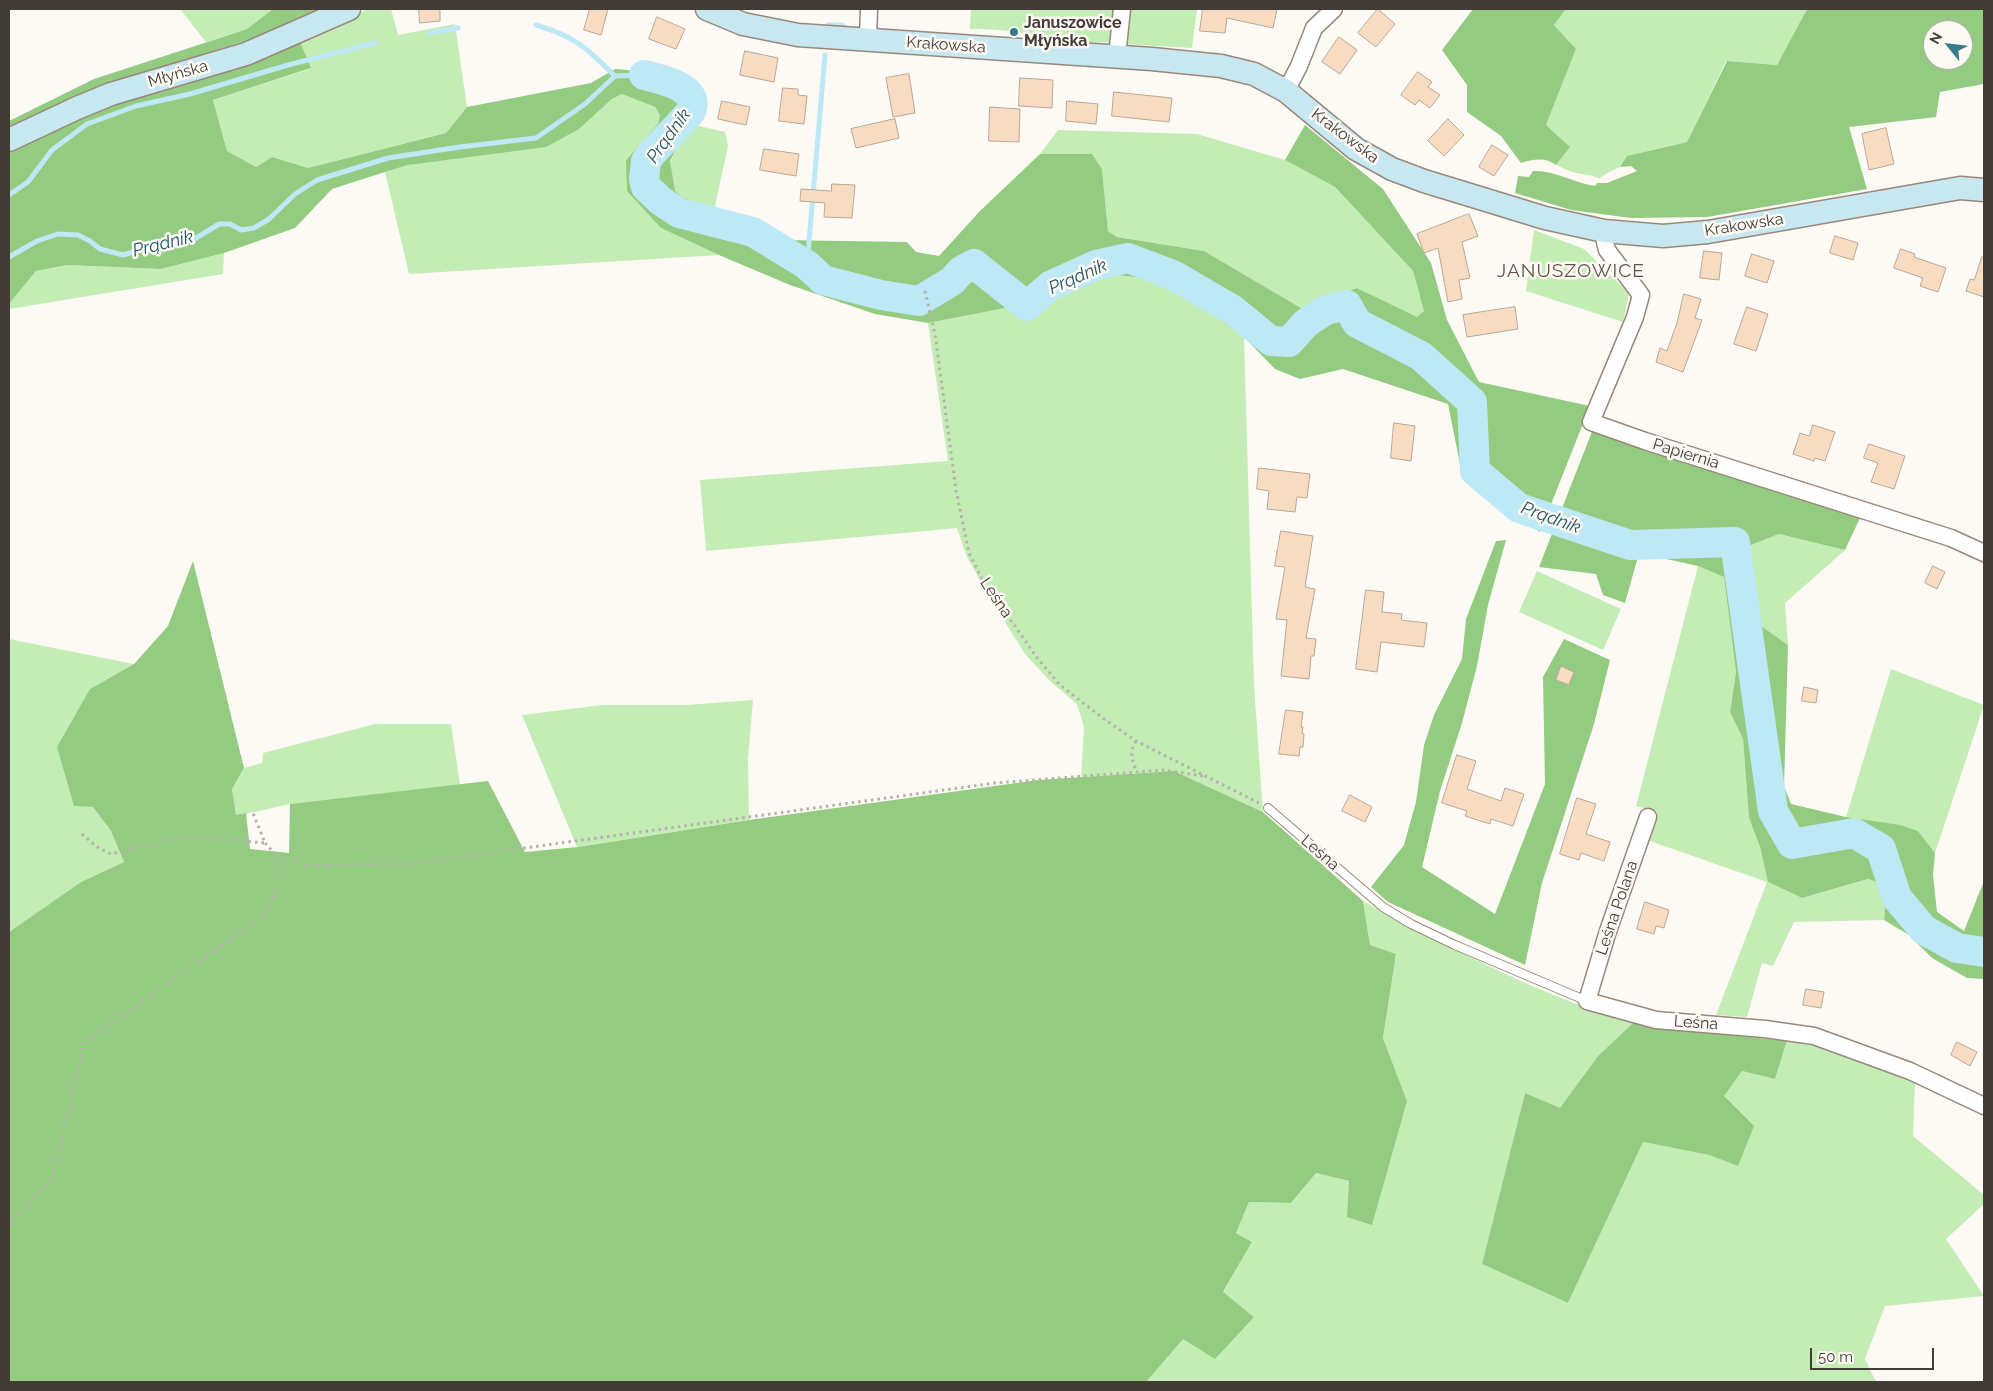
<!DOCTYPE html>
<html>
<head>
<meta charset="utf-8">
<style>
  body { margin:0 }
  #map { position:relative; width:1993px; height:1391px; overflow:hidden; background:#fdf9f5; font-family:Raleway,sans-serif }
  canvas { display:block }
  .frame { position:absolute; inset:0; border:10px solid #433b35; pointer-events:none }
  .north { position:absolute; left:1923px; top:20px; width:50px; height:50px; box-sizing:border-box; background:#fdf9f5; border:1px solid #b3ada8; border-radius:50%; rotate:299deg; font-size:14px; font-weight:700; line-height:20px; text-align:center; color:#433b35 }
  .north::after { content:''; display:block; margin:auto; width:18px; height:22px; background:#377b8a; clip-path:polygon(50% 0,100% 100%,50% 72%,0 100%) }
  .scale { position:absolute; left:1810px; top:1348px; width:124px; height:22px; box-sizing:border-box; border:2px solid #433b35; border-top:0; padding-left:6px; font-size:15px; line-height:18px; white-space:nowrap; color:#433b35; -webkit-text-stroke:4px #fdf9f5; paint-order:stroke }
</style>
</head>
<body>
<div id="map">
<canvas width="1993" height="1391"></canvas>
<div class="frame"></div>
<div class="north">N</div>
<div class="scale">50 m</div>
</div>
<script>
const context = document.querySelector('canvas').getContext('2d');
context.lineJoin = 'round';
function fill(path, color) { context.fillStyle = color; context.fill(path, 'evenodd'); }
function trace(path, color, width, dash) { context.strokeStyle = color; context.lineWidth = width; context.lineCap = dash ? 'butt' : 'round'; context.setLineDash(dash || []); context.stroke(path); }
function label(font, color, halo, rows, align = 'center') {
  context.font = font + ' Raleway,sans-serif'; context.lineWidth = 5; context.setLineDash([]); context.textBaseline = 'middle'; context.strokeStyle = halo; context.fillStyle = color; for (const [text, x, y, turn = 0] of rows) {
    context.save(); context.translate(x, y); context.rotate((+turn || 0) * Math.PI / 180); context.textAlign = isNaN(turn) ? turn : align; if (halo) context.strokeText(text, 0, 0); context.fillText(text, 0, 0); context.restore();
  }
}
const green = new Path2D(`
  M180 9H273L247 29 206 42Z
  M368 9H391L398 35 455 24 467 107 446 133 308 168 272 157 256 167 227 151 213 100 310 69 300 42Z
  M971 9H1117L1114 43C1102 42 1090 43 1079 41 1042 37 1007 28 970 29Z
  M1128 9H1197L1192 48 1123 44Z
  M1566 9H1807L1777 65 1726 61 1687 142 1627 156 1620 167 1607 173 1599 179 1593 176 1572 172 1556 165 1569 147 1546 125 1576 49 1554 25Z
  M622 94 655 107 660 115 658 124 626 160 661 228 719 255 409 274 385 172 408 165 579 129 612 99Z
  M690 124 725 132 728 146 714 211 682 197 674 191 670 162Z
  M1058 130 1197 134 1285 160 1335 187 1413 271 1424 311 1417 318 1357 288 1301 308 1204 251 1117 237 1108 231 1102 169 1040 154Z
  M1534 230 1584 249 1629 293 1623 322 1526 291Z
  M224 253 223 274 9 309V304L36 271 67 265 161 269Z
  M1107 274 1154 279 1196 302 1244 337 1254 685 1263 812 1174 771 1081 777 1084 727 1077 704 1051 682 1025 654 990 598 966 555 957 528 706 551 700 480 948 461 928 323 1041 301Z
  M1779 534 1845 550 1785 603 1788 645 1757 623 1746 547Z
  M1698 566 1724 577 1736 672 1730 712 1743 739 1749 818 1760 847 1768 882 1802 898 1869 879 1888 885 1884 920 1794 922 1773 966 1762 963 1747 1017 1716 1015 1767 882 1647 840 1657 812 1636 806Z
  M1537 571 1621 609 1603 650 1519 612Z
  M9 639 134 664 90 689 93 807 111 831 124 862 81 882 9 932Z
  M1891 669 1984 705 1935 853 1918 831 1846 817Z
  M753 700 748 759 749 820 577 847 522 715 602 705H687Z
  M375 724H451L460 785 290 804 236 816 232 789 244 768 262 763 263 753Z
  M1363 901C1433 938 1504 977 1579 1005 1597 1011 1616 1016 1634 1022L1598 1056 1560 1109 1525 1093 1482 1264 1568 1303 1643 1142 1709 1155 1738 1166 1723 1096 1742 1071 1775 1079 1787 1041 1839 1051 1901 1075 1915 1082 1913 1136 1984 1195V1204L1946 1239 1984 1296 1885 1306 1865 1359 1876 1382H1146L1183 1338 1254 1317 1223 1293 1252 1242 1236 1233 1249 1202 1291 1203 1316 1173 1349 1181 1407 1101 1383 1038 1396 954 1370 945Z`);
const forest = new Path2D(`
  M273 9H324L252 39 97 87 9 129V121L94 79 247 29Z
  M1473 9H1566L1554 25 1576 49 1546 125 1570 147 1556 165C1546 157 1533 159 1521 163L1501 136 1467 112V85L1442 50Z
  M1807 9H1984V84L1940 92 1936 117 1849 127 1867 189 1707 217 1631 218 1571 210 1515 193 1518 176 1529 177 1533 171C1555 170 1574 183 1595 186L1597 183H1607L1637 171 1631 166 1620 167 1627 156 1687 142 1727 61 1777 65ZM1933 30H1963V60H1933Z
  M300 42 311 68 213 100 227 151 256 167 272 157 308 168 446 133 467 107 591 83 615 69 654 72 690 85 703 99 670 161 675 191 682 197 779 240 907 242 916 252 939 256 980 211 1040 154H1092L1102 169 1108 231 1117 237 1204 251 1301 308 1357 288 1417 317 1424 311 1413 271 1335 187 1285 160 1305 125 1383 189 1431 263 1447 320 1479 382 1590 406 1540 532 1462 474 1448 404 1343 369 1300 379 1275 369 1244 337 1196 302 1154 279 1107 274 1041 301 928 323 875 314 790 285 719 255 661 228 627 191 626 160 658 124 660 115 655 107 622 94 612 99 579 129 546 147 408 165 385 172 332 189 295 228 224 253 161 269 67 265 36 271 9 304V150L116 102Z
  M1593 429 1860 518 1845 550 1779 534 1746 547 1757 623 1788 645 1784 786 1791 804 1846 817 1900 825 1918 831 1935 853 1933 875 1937 912 1964 931 1984 881V979L1967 978 1932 958 1909 935 1884 920 1887 885 1868 879 1802 898 1768 882 1760 847 1749 818 1743 739 1730 712 1736 672 1724 577 1698 566 1639 553 1625 603 1603 595 1596 574 1539 567Z
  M1506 540 1488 605 1477 666 1462 723 1440 791 1422 867 1495 914 1545 784 1543 677 1564 639 1610 660 1594 724 1542 883 1525 965 1388 902 1371 887 1404 845 1416 802 1424 745 1434 715 1462 659 1466 619 1496 541Z
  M193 561 244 768 232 789 236 815 246 813 250 849 289 853 290 804 488 781 525 852 578 847 749 820 1038 780 1174 771 1263 812 1363 901 1370 945 1396 954 1383 1038 1407 1101 1372 1225 1347 1217 1349 1181 1316 1173 1291 1203 1249 1202 1236 1233 1252 1242 1223 1292 1254 1317 1215 1359 1183 1339 1146 1382H9V932L81 882 124 862 111 831 93 807 74 806 57 747 90 689 134 664 168 626Z
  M1634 1022 1655 1027 1787 1041 1775 1079 1742 1071 1724 1096 1754 1126 1738 1166 1709 1155 1643 1142 1568 1303 1482 1264 1525 1093 1560 1108 1598 1056Z`);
const stream = new Path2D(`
  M536 25C574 36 587 48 615 76
  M828 25H842
  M429 33 458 28
  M9 195 28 182 52 150 87 124 136 106 190 94 288 65 375 43
  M9 257 37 241 58 234 78 235 90 241 100 249 123 255 155 245H174L193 240 219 224H230L241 230 254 228 269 219 295 194 317 180 388 158 460 147 536 138 585 104 615 76 644 75
  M807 265 825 55`);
const river = new Path2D(`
  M644 75C660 79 701 87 691 111 687 118 658 146 651 154L646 161 644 179 646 187 661 201 679 213 753 232 807 265 823 280 881 295 919 301 952 281 961 271 974 264 1027 306 1050 286 1096 265 1128 258 1173 275 1233 310 1271 341 1289 342 1306 323 1326 310 1347 305 1357 323 1421 356 1472 402 1475 471 1519 508 1630 545 1735 542 1773 811 1792 844 1854 833 1881 849 1897 898 1924 930 1957 948 1984 952`);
const building = new Path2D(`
  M419 9H440V21L420 23Z
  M590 9H608L601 35 584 30Z
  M1203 9H1277L1273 28 1227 18 1225 33 1200 31Z
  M1378 9 1395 24 1376 47 1358 33Z
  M657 17 685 29 676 49 649 39Z
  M1339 37 1357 50 1340 74 1322 62Z
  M745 51 778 58 774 82 740 75Z
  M1418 72 1432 82 1428 87 1440 95 1430 108 1419 100 1415 105 1401 95Z
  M909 74 915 113 893 117 886 78Z
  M1020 78 1053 80 1052 108 1019 106Z
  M783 88 798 89V95L807 96 804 124 779 121Z
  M1114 92 1172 98 1169 122 1112 116Z
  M722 101 750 107 746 125 718 119Z
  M1067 101 1098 104 1096 124 1066 121Z
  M990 107 1020 109 1019 142 989 141Z
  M895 119 899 138 856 148 851 129Z
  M1448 119 1464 135 1444 156 1428 141Z
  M1886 128 1894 164 1869 170 1862 134Z
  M1492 145 1508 155 1494 176 1479 167Z
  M764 149 799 154 796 176 760 170Z
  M832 184 855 185 852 218 824 217 825 203 800 201 801 189 831 191Z
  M1469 214 1478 236 1462 242 1470 278 1459 280 1462 299 1448 302 1438 248 1424 253 1417 234Z
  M1835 236 1858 243 1853 260 1830 253Z
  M1901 249 1915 254 1914 257 1946 268 1938 292 1920 286 1923 278 1894 268Z
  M1704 251 1722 253 1719 280 1700 278Z
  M1752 254 1774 261 1767 283 1745 276Z
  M1982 257H1984V297L1966 291 1970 279 1974 280Z
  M1684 294 1701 299 1695 318 1702 320 1683 372 1656 362 1660 348 1667 351 1677 323Z
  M1515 307 1518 329 1467 337 1463 315Z
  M1747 307 1768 314 1756 351 1734 344Z
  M1394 423 1415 426 1411 461 1391 458Z
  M1813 425 1835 432 1825 461 1815 458 1814 461 1793 454 1800 433 1809 436Z
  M1869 444 1905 456 1894 489 1871 482 1878 463 1864 458Z
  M1259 468 1310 474 1307 498 1297 497 1295 512 1267 509 1269 491 1257 489Z
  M1281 531 1313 536 1305 587 1315 589 1306 638 1316 639 1314 656H1311L1309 679 1281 676 1287 620 1276 619 1285 567 1275 566Z
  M1933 566 1945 572 1937 589 1925 583Z
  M1366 590 1384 592 1382 612 1402 614 1401 620 1427 623 1424 647 1381 642 1377 672 1356 669Z
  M1561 666 1574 672 1569 685 1556 680Z
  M1804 687 1818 690 1816 703 1802 701Z
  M1286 710 1303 712 1301 727H1303L1302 733 1304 734 1303 747H1300L1299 756 1279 754Z
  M1457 755 1476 761 1467 789 1501 801 1505 788 1524 794 1513 826 1491 819 1490 824 1465 816 1467 811 1442 803Z
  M1350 795 1372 807 1365 822 1342 811Z
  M1577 798 1596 804 1586 834 1610 842 1604 861 1581 853 1579 860 1560 854Z
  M1645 902 1669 910 1664 928 1656 926 1654 934 1637 929Z
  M1806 989 1824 992 1821 1008 1803 1005Z
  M1957 1042 1977 1052 1970 1066 1951 1055Z`);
const path = new Path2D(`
  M925 291 935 334 956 490 969 553 982 579 1038 659 1060 685 1104 719 1136 741 1259 803
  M1136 741C1129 753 1132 760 1137 772
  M82 834 97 847 111 854 183 836 265 843 253 813
  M265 843 276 855 307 866 416 863 995 783 1163 770 1203 776
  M9 1225 52 1178 84 1043 263 916 280 884 276 855`);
const lane = new Path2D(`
  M1268 808 1383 907 1411 924 1455 945 1587 1001`);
const street = new Path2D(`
  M868 40 869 9
  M1117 56 1122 9
  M1286 91 1299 66 1314 28 1334 9
  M1604 231 1605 242 1607 250 1641 295 1635 317 1591 422 1645 441 1951 538 1984 553
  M1648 817 1608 931 1587 1001 1656 1020 1765 1029 1814 1036 1910 1071 1984 1106`);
const secondary = new Path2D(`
  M707 9 743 24 798 35 1152 59 1221 66 1254 74 1286 91 1356 149 1392 169 1424 181 1545 218 1604 231 1663 236 1708 232 1960 188 1984 190
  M9 140 77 108 111 94 246 54 349 9`);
const markers = [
  [1014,32,5,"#377b8a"]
];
const poiNames = [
  ["Januszowice",1024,23],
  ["Młyńska",1024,41]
];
const streetNames = [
  ["Krakowska",946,45,4],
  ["Młyńska",178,74,-16],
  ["Krakowska",1345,136,37],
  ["Krakowska",1744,225,-9],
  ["Papiernia",1686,454,17],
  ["Leśna",996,598,56],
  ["Leśna",1320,853,41],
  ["Leśna Polana",1617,908,-71],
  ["Leśna",1696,1023,4]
];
const waterNames = [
  ["Prądnik",669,136,-54],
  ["Prądnik",163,244,-14],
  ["Prądnik",1078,277,-24],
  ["Prądnik",1551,518,20]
];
const quarterNames = [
  ["JANUSZOWICE",1571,271]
];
fill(green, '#c3edb5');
fill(forest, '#93cc80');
trace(stream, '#bde8f5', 5);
trace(river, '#bde8f5', 30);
fill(building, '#f8dcc1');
trace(building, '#b8a797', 1);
trace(lane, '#99887a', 10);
trace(street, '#99887a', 19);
trace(secondary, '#99887a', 25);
trace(path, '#b6b1ac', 3, [2.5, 4]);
trace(lane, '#fff', 8);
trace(street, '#fff', 16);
trace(secondary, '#c7e7f1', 22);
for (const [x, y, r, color] of markers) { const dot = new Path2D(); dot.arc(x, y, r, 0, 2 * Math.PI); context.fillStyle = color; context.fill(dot); trace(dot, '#fdf9f5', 2); }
label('bold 16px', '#433b35', '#fdf9f5', poiNames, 'left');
label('16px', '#433b35', '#fdf9f5', streetNames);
label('italic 18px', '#1f5462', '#fdf9f5', waterNames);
context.letterSpacing = '1px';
label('19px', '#625345', '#fdf9f5', quarterNames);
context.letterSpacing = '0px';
</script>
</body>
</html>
